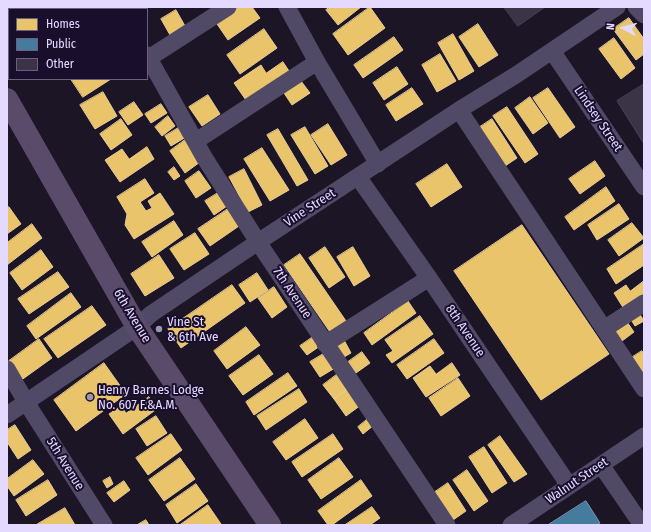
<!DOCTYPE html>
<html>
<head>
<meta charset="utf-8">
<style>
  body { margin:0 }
  #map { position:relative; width:651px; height:532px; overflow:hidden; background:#1b1525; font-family:"Fira Sans Condensed",sans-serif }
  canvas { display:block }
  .frame { position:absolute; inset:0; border:8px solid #e4daff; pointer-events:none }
  .legend { position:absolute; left:8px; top:8px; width:140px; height:72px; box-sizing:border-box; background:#190e2c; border:1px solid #6a6080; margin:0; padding:5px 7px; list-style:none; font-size:12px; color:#e4daff }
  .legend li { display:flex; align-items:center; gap:8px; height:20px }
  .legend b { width:20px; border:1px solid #6a6080 }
  .north { position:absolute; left:603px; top:8px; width:40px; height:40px; -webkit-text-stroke:3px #190e2c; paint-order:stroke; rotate:276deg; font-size:11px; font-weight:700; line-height:16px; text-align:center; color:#e4daff }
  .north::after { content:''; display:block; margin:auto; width:14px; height:18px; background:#e4daff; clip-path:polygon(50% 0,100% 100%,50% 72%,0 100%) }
</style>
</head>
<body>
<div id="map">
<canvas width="651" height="532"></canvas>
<div class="frame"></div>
<ul class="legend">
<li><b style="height:11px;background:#e9c46a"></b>Homes</li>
<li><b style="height:11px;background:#457b9d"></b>Public</li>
<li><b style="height:11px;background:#3a3446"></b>Other</li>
</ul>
<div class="north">N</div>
</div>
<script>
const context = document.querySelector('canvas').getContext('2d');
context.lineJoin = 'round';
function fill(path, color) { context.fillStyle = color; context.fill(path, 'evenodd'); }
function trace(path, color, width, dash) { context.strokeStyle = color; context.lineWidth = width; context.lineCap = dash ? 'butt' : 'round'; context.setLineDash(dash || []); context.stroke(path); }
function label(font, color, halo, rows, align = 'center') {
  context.font = font + ' "Fira Sans Condensed",sans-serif'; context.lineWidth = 4; context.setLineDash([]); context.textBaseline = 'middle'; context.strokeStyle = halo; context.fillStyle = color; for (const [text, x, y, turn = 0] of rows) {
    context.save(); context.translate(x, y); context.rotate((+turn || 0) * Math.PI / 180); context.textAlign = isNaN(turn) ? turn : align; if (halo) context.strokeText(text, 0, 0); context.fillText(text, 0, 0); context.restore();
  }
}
const homes = new Path2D(`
  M23 7H84L86 9H25Z
  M94 7H112V9H95Z
  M236 7H252L260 18 228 40 215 21Z
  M330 7H361L338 25 326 10Z
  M370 7 385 28 348 55 333 34Z
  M176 10 185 26 170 35 161 19Z
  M629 18 644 39V54L636 60 613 29Z
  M478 24 498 55 479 67 459 37Z
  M264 29 277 48 240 74 227 55Z
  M453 34 474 71 459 80 438 43Z
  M394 37 403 50 363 78 354 65Z
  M614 38 635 68 621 79 599 49Z
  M440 54 456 81 437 92 422 65Z
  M283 62 291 74 248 103 234 83 261 65 266 73Z
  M397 67 408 84 384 100 373 83Z
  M71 79H111L83 97Z
  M301 81 310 93 292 105 284 93Z
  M412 88 423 104 396 121 386 105Z
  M548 88 575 127 560 138 533 98Z
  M103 92 117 116 95 129 80 105Z
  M208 95 220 114 202 126 189 107Z
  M530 97 548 123 533 134 515 108Z
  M134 102 143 115 128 125 119 112Z
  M161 104 167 113 151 123 145 114Z
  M507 107 538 154 525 163 493 116Z
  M168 116 175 126 162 136 155 127Z
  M121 119 132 135 111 150 100 134Z
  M492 119 517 158 502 168 477 129Z
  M328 124 347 155 331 165 311 135Z
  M180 127 186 137 171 146 165 136Z
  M305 127 328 166 315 174 291 135Z
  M278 129 308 180 297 186 267 135Z
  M185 140 200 162 185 173 170 151Z
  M147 147 154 159 120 182 105 160 122 149 129 159Z
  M262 148 289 190 270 201 244 159Z
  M595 161 605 176 580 194 569 179Z
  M447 164 462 187 431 207 416 184Z
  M174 167 180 176 174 180 168 172Z
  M244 169 262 205 248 212 229 177Z
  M199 171 211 188 196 198 185 181Z
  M145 179 154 193 140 202 146 211 152 208 148 201 160 193 174 214 134 239 125 225 127 214 117 197Z
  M606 187 615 201 574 230 565 217Z
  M218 193 227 206 214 215 205 201Z
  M619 204 629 219 597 240 588 225Z
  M9 207 21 224 7 234V208Z
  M228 209 239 226 210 246 198 229Z
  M174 221 183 235 152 257 142 242Z
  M632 223 644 238 619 256 608 240Z
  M32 224 42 238 7 265V243Z
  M522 225 609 354 541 400 454 271Z
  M195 233 209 254 184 270 170 249Z
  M644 244V265L616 284 607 269Z
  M325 247 345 277 329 288 309 258Z
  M353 247 370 276 354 286 337 257Z
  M41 250 53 267 22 290 10 273Z
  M300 254 346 321 330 332 284 265Z
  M159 255 174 278 145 296 131 274Z
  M58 272 69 287 29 314 18 299Z
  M257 273 268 290 250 302 239 285Z
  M644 281V295L624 309 614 293 626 285 630 291Z
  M232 285 245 303 181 348 168 329Z
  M274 287 287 307 272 318 258 298Z
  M71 293 81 307 36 339 27 326Z
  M408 301 416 313 372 345 364 333Z
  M92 306 106 325 58 358 44 339Z
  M639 313 644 321 635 326 630 318Z
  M420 316 433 334 392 363 386 355 393 351 385 340Z
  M625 319 634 332 622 341 613 328Z
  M246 327 260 345 227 369 214 351Z
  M313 337 320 346 307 355 300 346Z
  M39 339 52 358 20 381 9 361Z
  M434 339 444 353 407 379 397 365Z
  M344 340 351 353 344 357 336 344Z
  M642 351 644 354V383L628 360Z
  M362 352 370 363 356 373 348 362Z
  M325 353 335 368 320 377 310 362Z
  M259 355 273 374 243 395 229 376Z
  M104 363 126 394 76 431 54 400Z
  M452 363 460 375 426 397 413 378 430 366 436 374Z
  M288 373 297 386 254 415 246 402Z
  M339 373 349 388 334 399 323 385Z
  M458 378 470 396 441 416 429 398Z
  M349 388 361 405 346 416 334 399Z
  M299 389 307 402 266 430 257 416Z
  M149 397 158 408 123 434 109 414 121 406 126 413Z
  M156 416 167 433 147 446 136 429Z
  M369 418 374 425 363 434 358 427Z
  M305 419 318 438 286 460 273 442Z
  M15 425 31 450 18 459 7 442V430Z
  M171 434 182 450 148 475 136 458Z
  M333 434 343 449 302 477 292 462Z
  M500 436 527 474 514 482 488 445Z
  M484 447 507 483 492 493 469 457Z
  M180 458 195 479 164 501 149 480Z
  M339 458 353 477 321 499 308 480Z
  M33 460 44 474 14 496 7 486V479Z
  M467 470 488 501 474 511 453 480Z
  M110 477 113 484 107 488 103 481Z
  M48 480 57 495 26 516 16 500Z
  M361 480 372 496 332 525H328L318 511Z
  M124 481 130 490 114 502 107 493Z
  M448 483 466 511 453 520 435 492Z
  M196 484 208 501 177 523 166 505Z
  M208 505 221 524 219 525H180Z
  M372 507 380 518 370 525H345Z
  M65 508 75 525H36Z
  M146 520 149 525H137Z`);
const public = new Path2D(`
  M586 501 600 523 596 525H548Z`);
const building = new Path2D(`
  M504 7H545L518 26Z
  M644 84V144L617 101Z`);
const minor = new Path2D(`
  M120 7 121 9
  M287 7 317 62 378 164
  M636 7 644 15
  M552 51 644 187
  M147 55 204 157 258 242 447 525
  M149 58 228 7
  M459 110 644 389
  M196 141 317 62
  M358 177 429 278 564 478 567 487
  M604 329 644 303
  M325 344 429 278
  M7 369 26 402 104 525
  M7 415 137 327 151 314 258 242 459 110 516 75 617 7
  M601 465 642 525
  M511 525 644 436`);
const major = new Path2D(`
  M7 99 137 327 270 525`);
const markers = [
  [159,329,4,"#9e95b3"],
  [90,397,4,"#9e95b3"]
];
const streetNames = [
  ["Lindsey Street",598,119,56],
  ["Vine Street",310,208,-33],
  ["7th Avenue",292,293,56],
  ["6th Avenue",132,316,59],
  ["8th Avenue",465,331,56],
  ["5th Avenue",65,464,58],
  ["Walnut Street",577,481,-34]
];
const poiNames = [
  ["Vine St",167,322],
  ["& 6th Ave",167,337],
  ["Henry Barnes Lodge",98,390],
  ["No. 607 F.&A.M.",98,405]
];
fill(homes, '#e9c46a');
trace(homes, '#e8cb97', 1);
fill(public, '#457b9d');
trace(public, '#7598ba', 1);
fill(building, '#3a3446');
trace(building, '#494059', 1);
trace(minor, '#504a66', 17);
trace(major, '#5b4b6b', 22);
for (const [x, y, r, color] of markers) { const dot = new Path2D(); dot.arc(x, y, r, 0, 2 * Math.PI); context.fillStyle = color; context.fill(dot); trace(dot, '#190e2c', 1.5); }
label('13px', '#e4daff', '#190e2c', streetNames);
label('13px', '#e4daff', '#190e2c', poiNames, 'left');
</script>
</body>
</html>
